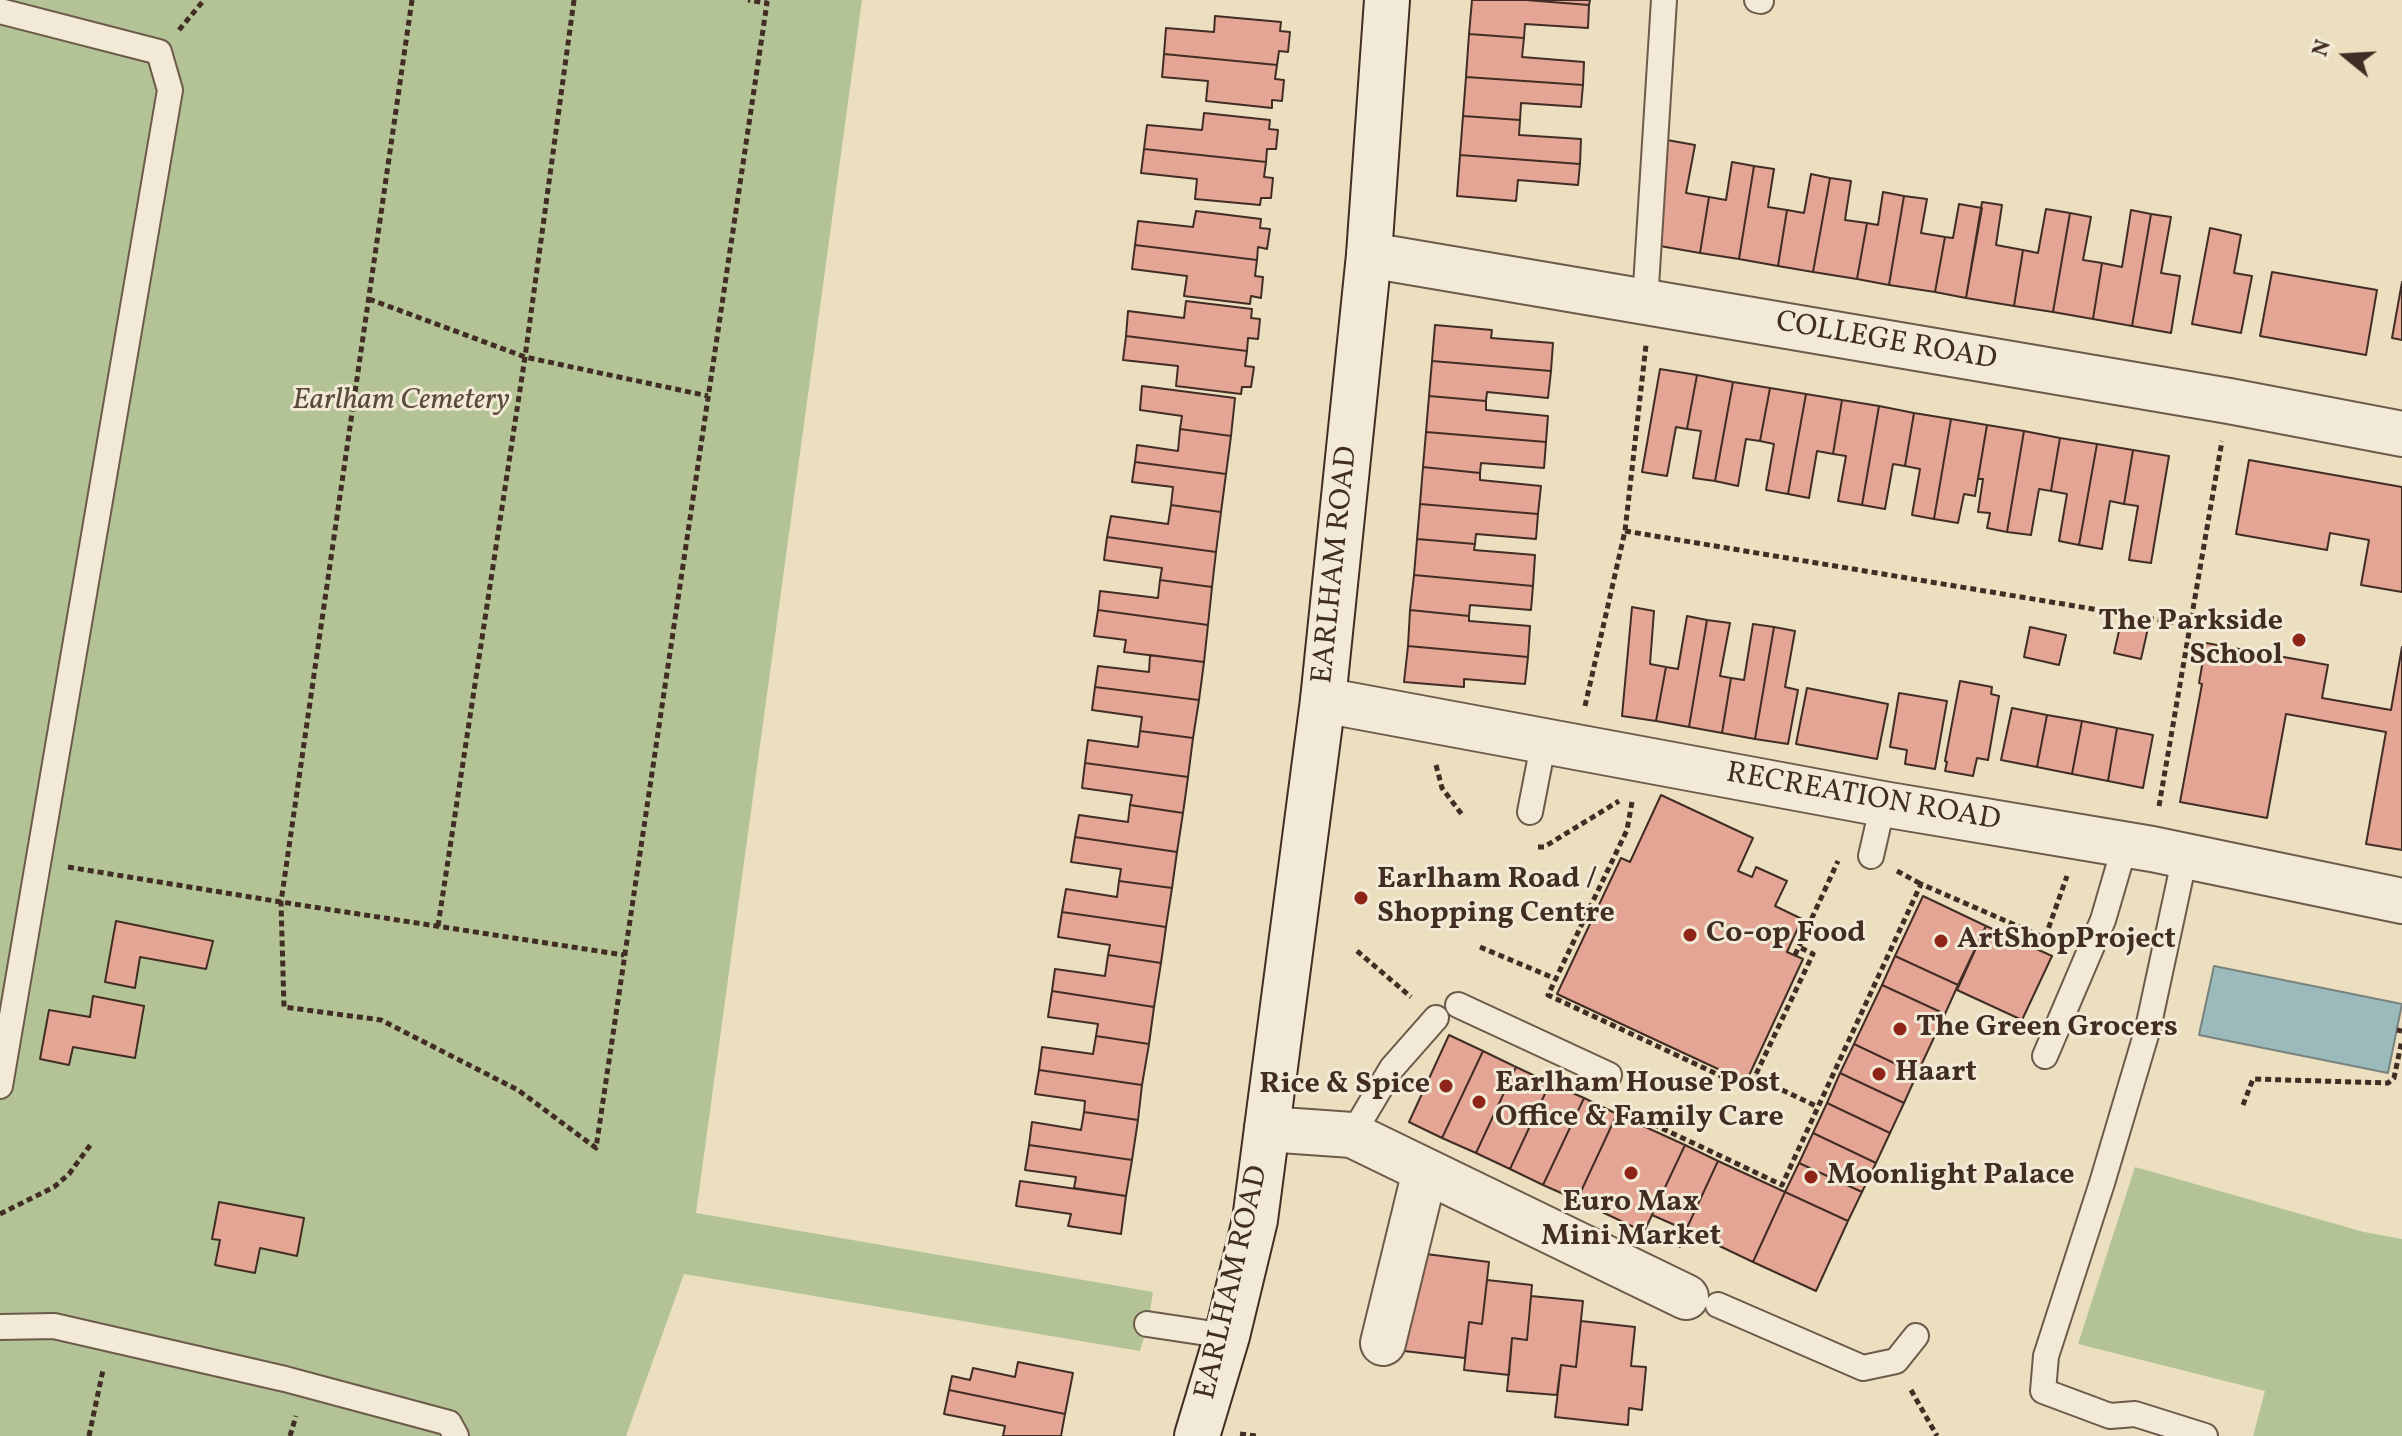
<!DOCTYPE html>
<html>
<head>
<meta charset="utf-8">
<style>
  body { margin:0 }
  #map { position:relative; width:2402px; height:1436px; overflow:hidden; background:#ebdfc0; font-family:Vollkorn,serif }
  canvas { display:block }
  .north { position:absolute; left:2306px; top:16px; width:80px; height:80px; -webkit-text-stroke:6px #f2ead6; paint-order:stroke; rotate:288deg; font-size:22px; font-weight:700; line-height:32px; text-align:center; color:#412d24 }
  .north::after { content:''; display:block; margin:auto; width:28px; height:36px; background:#412d24; clip-path:polygon(50% 0,100% 100%,50% 72%,0 100%) }
</style>
</head>
<body>
<div id="map">
<canvas width="2402" height="1436"></canvas>
<div class="north">N</div>
</div>
<script>
const context = document.querySelector('canvas').getContext('2d');
context.lineJoin = 'round';
function fill(path, color) { context.fillStyle = color; context.fill(path, 'evenodd'); }
function trace(path, color, width, dash) { context.strokeStyle = color; context.lineWidth = width; context.lineCap = dash ? 'butt' : 'round'; context.setLineDash(dash || []); context.stroke(path); }
function label(font, color, halo, rows, align = 'center') {
  context.font = font + ' Vollkorn,serif'; context.lineWidth = 6; context.setLineDash([]); context.textBaseline = 'middle'; context.strokeStyle = halo; context.fillStyle = color; for (const [text, x, y, turn = 0] of rows) {
    context.save(); context.translate(x, y); context.rotate((+turn || 0) * Math.PI / 180); context.textAlign = isNaN(turn) ? turn : align; if (halo) context.strokeText(text, 0, 0); context.fillText(text, 0, 0); context.restore();
  }
}
const green = new Path2D(`
  M0 0H862L696 1213 1153 1292 1148 1324 1140 1351 684 1274 626 1436H0Z
  M2135 1167 2364 1232 2402 1239V1436H2253L2265 1391 2078 1344Z`);
const water = new Path2D(`
  M2214 966 2402 1004 2388 1073 2199 1035Z`);
const building = new Path2D(`
  M1472 0H1526L1589 5 1588 28 1525 24 1524 38 1469 34Z
  M1526 0H1590L1589 5Z
  M1215 16 1281 22 1280 31 1290 32 1288 52 1279 51 1277 65 1164 54 1166 28 1214 32Z
  M1469 34 1524 38 1522 57 1584 62 1583 85 1466 77Z
  M1164 54 1277 65 1275 79 1284 80 1282 101 1272 100V108L1206 101 1208 81 1162 77Z
  M1466 77 1583 85 1581 107 1521 103 1520 120 1463 116Z
  M1204 113 1270 120 1269 129 1278 130 1276 149H1267L1266 162 1144 149 1147 125 1202 130Z
  M1463 116 1520 120 1519 135 1581 139 1580 164 1460 155Z
  M1667 140 1695 145 1686 193 1709 197 1700 253 1660 246Z
  M1144 149 1266 162 1264 177 1273 178 1271 198H1261L1260 205 1195 199 1197 179 1141 173Z
  M1460 155 1580 164 1578 185 1518 180 1516 201 1457 196Z
  M1732 162 1754 166 1739 259 1700 253 1709 197 1726 200Z
  M1754 166 1774 169 1768 207 1787 210 1778 266 1739 259Z
  M1811 174 1830 178 1813 272 1778 266 1787 210 1804 213Z
  M1830 178 1851 181 1845 220 1867 223 1857 279 1813 272Z
  M1883 192 1904 196 1889 285 1857 279 1867 223 1878 225Z
  M1904 196 1927 199 1921 233 1945 237 1935 292 1889 285Z
  M1982 202 2002 205 1996 245 2023 250 2014 306 1966 298Z
  M1959 204 1982 208 1966 298 1935 292 1945 237 1953 238Z
  M2046 209 2070 213 2053 312 2014 306 2023 250 2038 253Z
  M2131 210 2151 214 2132 326 2093 319 2102 263 2122 267Z
  M1196 211 1261 219 1260 228 1270 229 1267 249 1258 247 1257 260 1135 245 1138 221 1193 227Z
  M2070 213 2091 217 2083 260 2102 263 2093 319 2053 312Z
  M2151 214 2171 217 2161 273 2180 276 2171 333 2132 326Z
  M2210 228 2241 235 2234 273 2252 276 2241 333 2192 324Z
  M1135 245 1257 260 1255 276 1263 277 1261 298 1251 296 1250 304 1184 296 1187 276 1132 269Z
  M2272 272 2377 290 2366 355 2260 336Z
  M2402 282V340L2392 338Z
  M1186 301 1252 309 1251 318 1260 319 1258 339 1248 338 1247 351 1126 336 1128 311 1184 318Z
  M1435 325 1492 330 1491 338 1553 343 1551 371 1432 361Z
  M1126 336 1247 351 1245 366 1254 367 1251 387H1242L1241 394 1176 386 1178 366 1123 360Z
  M1432 361 1551 371 1548 398 1487 392 1486 401 1429 396Z
  M1660 369 1697 375 1687 429 1676 427 1667 476 1642 472Z
  M1697 375 1733 382 1715 481 1693 478 1701 431 1687 429Z
  M1733 382 1770 388 1760 441 1746 439 1738 486 1715 481Z
  M1142 386 1235 398 1231 436 1180 429 1182 416 1140 410Z
  M1770 388 1806 394 1788 494 1766 490 1774 444 1760 441Z
  M1806 394 1842 400 1833 454 1817 451 1809 498 1788 494Z
  M1429 396 1486 401V410L1548 416 1546 442 1426 432Z
  M1842 400 1879 406 1862 505 1838 501 1846 456 1833 454Z
  M1879 406 1914 413 1905 466 1893 464 1885 509 1862 505Z
  M1914 413 1951 419 1934 519 1912 515 1920 469 1905 466Z
  M1951 419 1987 425 1975 496 1964 494 1958 523 1934 519Z
  M1987 425 2024 431 2007 532 1987 528 1990 513 1978 512 1983 479H1978Z
  M1180 429 1231 436 1226 474 1135 462 1137 445 1178 451Z
  M2024 431 2060 438 2051 491 2039 489 2031 535 2007 532Z
  M1426 432 1546 442 1544 468 1481 463 1480 473 1423 467Z
  M2060 438 2097 444 2079 545 2059 541 2067 494 2051 491Z
  M2097 444 2133 450 2124 504 2110 501 2102 549 2079 545Z
  M2133 450 2169 456 2151 563 2129 560 2138 506 2124 504Z
  M2249 460 2402 487V592L2361 585 2369 540 2330 533 2327 550 2236 534Z
  M1135 462 1226 474 1221 512 1171 505 1173 487 1132 482Z
  M1423 467 1480 473V480L1541 486 1538 514 1420 504Z
  M1420 504 1538 514 1536 539 1476 534 1475 544 1417 539Z
  M1171 505 1221 512 1216 552 1107 537 1111 516 1168 524Z
  M1107 537 1216 552 1212 587 1160 580 1162 568 1104 560Z
  M1417 539 1475 544 1474 550 1535 555 1533 586 1414 575Z
  M1414 575 1533 586 1531 610 1470 605 1469 616 1410 610Z
  M1160 580 1212 587 1208 625 1098 610 1100 591 1158 598Z
  M1632 607 1654 611 1650 664 1666 667 1656 721 1622 716Z
  M1098 610 1208 625 1204 662 1124 652 1126 640 1094 636Z
  M1410 610 1469 616V621L1530 626 1528 657 1408 646Z
  M1687 616 1707 620 1689 727 1656 721 1666 667 1678 669Z
  M1707 620 1730 623 1720 676 1731 678 1722 733 1689 727Z
  M2121 622 2148 628 2141 659 2114 653Z
  M1753 624 1774 627 1755 739 1722 733 1731 678 1744 680Z
  M1774 627 1795 631 1785 687 1798 690 1788 744 1755 739Z
  M2030 627 2066 635 2059 665 2024 657Z
  M2206 643 2328 665 2322 698 2391 710 2402 647V850L2366 844 2386 732 2286 714 2267 818 2180 802 2202 684 2199 683Z
  M1408 646 1528 657 1525 684 1464 679V687L1404 682Z
  M1150 655 1204 662 1199 700 1095 687 1098 666 1149 672Z
  M1960 681 1992 687 1991 694 1999 696 1988 760 1977 758 1973 776 1945 771 1947 762 1945 761Z
  M1095 687 1199 700 1193 738 1140 731 1142 717 1092 710Z
  M1807 688 1888 704 1877 759 1796 744Z
  M1899 693 1947 701 1935 769 1905 764 1907 750 1890 747Z
  M2012 708 2047 715 2037 767 2001 760Z
  M2047 715 2082 721 2072 774 2037 767Z
  M2082 721 2117 728 2108 781 2072 774Z
  M2117 728 2153 735 2143 788 2108 781Z
  M1140 731 1193 738 1188 777 1085 763 1088 740 1138 747Z
  M1085 763 1188 777 1183 813 1130 805 1132 795 1082 788Z
  M1661 795 1753 838 1738 871 1752 877 1756 867 1787 881 1775 906 1802 919 1787 952 1803 959 1746 1082 1557 994 1621 858 1630 862Z
  M1130 805 1183 813 1177 852 1075 837 1079 815 1128 822Z
  M1075 837 1177 852 1172 888 1119 881 1121 869 1071 862Z
  M1119 881 1172 888 1166 927 1062 912 1066 889 1117 897Z
  M1923 896 1986 926 1958 985 1895 956Z
  M1062 912 1166 927 1161 963 1108 955 1110 945 1058 937Z
  M116 921 213 941 206 969 140 957 135 988 105 982Z
  M1986 926 2052 956 2022 1020 1957 990Z
  M1108 955 1161 963 1154 1007 1052 991 1055 969 1105 976Z
  M1895 956 1958 985 1945 1014 1882 985Z
  M1882 985 1945 1014 1917 1074 1854 1044Z
  M1052 991 1154 1007 1149 1044 1096 1036 1098 1024 1048 1017Z
  M93 996 144 1006 135 1058 73 1047 69 1065 40 1059 49 1010 90 1017Z
  M1449 1035 1483 1051 1442 1138 1409 1122Z
  M1096 1036 1149 1044 1142 1085 1039 1070 1042 1047 1093 1054Z
  M1854 1044 1917 1074 1904 1103 1840 1073Z
  M1483 1051 1516 1067 1476 1153 1442 1138Z
  M1516 1067 1550 1083 1510 1169 1476 1153Z
  M1039 1070 1142 1085 1138 1120 1084 1112 1085 1101 1035 1094Z
  M1840 1073 1904 1103 1890 1133 1827 1103Z
  M1550 1083 1584 1098 1543 1185 1510 1169Z
  M1584 1098 1617 1114 1577 1200 1543 1185Z
  M1827 1103 1890 1133 1876 1163 1813 1133Z
  M1084 1112 1138 1120 1132 1160 1029 1145 1032 1122 1081 1130Z
  M1617 1114 1685 1145 1644 1232 1577 1200Z
  M1813 1133 1876 1163 1862 1192 1799 1163Z
  M1029 1145 1132 1160 1126 1196 1074 1188 1076 1177 1025 1170Z
  M1685 1145 1718 1161 1686 1230 1652 1215Z
  M1718 1161 1785 1192 1753 1262 1686 1230Z
  M1799 1163 1862 1192 1848 1221 1785 1192Z
  M1020 1181 1126 1196 1121 1234 1068 1226 1071 1214 1016 1206Z
  M1785 1192 1848 1221 1816 1291 1753 1262Z
  M219 1202 304 1218 297 1256 260 1248 255 1273 215 1265 220 1240 212 1239Z
  M1426 1254 1489 1262 1482 1324 1469 1322 1465 1358 1404 1351 1414 1267 1424 1269Z
  M1487 1280 1532 1285 1527 1340 1512 1338 1509 1375 1464 1370 1469 1322 1482 1324Z
  M1531 1296 1583 1301 1576 1367 1561 1365 1557 1395 1507 1391 1512 1338 1527 1340Z
  M1581 1321 1635 1327 1631 1366 1646 1367 1642 1410 1629 1408 1628 1425 1555 1417 1561 1365 1576 1367Z
  M1018 1362 1073 1373 1065 1414 949 1390 952 1376 970 1380 973 1368 1015 1377Z
  M949 1390 1065 1414 1061 1436H1003L1005 1426 944 1414Z`);
const path = new Path2D(`
  M412 0 281 902 284 1007 381 1020 518 1090 596 1148 767 3 748 0
  M179 30 204 0
  M369 299 525 357 708 396
  M1625 531 2189 625
  M1585 706 1625 531 1646 345
  M1436 765 1442 788 1463 816
  M1632 802 1627 830 1548 995 1749 1089 1813 954 1799 947
  M2159 806 2222 441
  M1538 847H1544L1619 801
  M68 867 281 902 624 955
  M1897 871 1921 884
  M438 926 525 357 574 0
  M1480 947 1556 979
  M1357 951 1411 997
  M1795 955 1838 861
  M2397 1030 2402 1031
  M1755 1077 1818 1107
  M2243 1105 2253 1079 2388 1083 2394 1078 2402 1040
  M1617 1107 1782 1185 1921 884 2045 938 2067 876
  M0 1214 54 1187 69 1174 91 1144
  M1678 1247 1686 1230
  M1911 1390 1937 1436
  M1240 1434 1256 1436
  M89 1436 103 1370
  M290 1436 296 1416`);
const lane = new Path2D(`
  M1757 0 1761 1
  M0 11 159 52 170 90 0 1086
  M1645 302 1664 0
  M1530 812 1544 740
  M1871 856 1883 804
  M2185 856 2148 1028 2102 1183 2046 1356 2043 1391 2110 1416 2135 1414 2205 1436
  M1458 1005 1609 1075
  M2045 1056 2103 920 2125 845
  M1352 1135 1392 1068 1436 1018
  M1718 1305 1863 1368 1896 1361 1916 1336
  M1147 1324 1227 1336
  M0 1327 54 1326 285 1379 449 1423 456 1436`);
const street = new Path2D(`
  M1369 255 2229 401 2402 434
  M1323 700 1883 804 2152 849 2402 901
  M1267 1129 1352 1135 1686 1297
  M1383 1343 1425 1171`);
const secondary = new Path2D(`
  M1197 1436 1227 1336 1255 1220 1323 700 1369 255 1387 0`);
const markers = [
  [2299,640,8,"#8f2418"],
  [1361,898,8,"#8f2418"],
  [1690,935,8,"#8f2418"],
  [1941,941,8,"#8f2418"],
  [1900,1029,8,"#8f2418"],
  [1879,1074,8,"#8f2418"],
  [1446,1086,8,"#8f2418"],
  [1479,1102,8,"#8f2418"],
  [1631,1173,8,"#8f2418"],
  [1811,1177,8,"#8f2418"]
];
const streetNames = [
  ["COLLEGE ROAD",1886,343,10],
  ["EARLHAM ROAD",1337,565,-84],
  ["RECREATION ROAD",1863,799,10],
  ["EARLHAM ROAD",1234,1283,-77]
];
const parkNames = [
  ["Earlham Cemetery",401,402]
];
const poiNames = [
  ["The Parkside",2283,623,"right"],
  ["School",2283,657,"right"],
  ["Earlham Road /",1377,881],
  ["Shopping Centre",1377,915],
  ["Co-op Food",1706,935],
  ["ArtShopProject",1957,941],
  ["The Green Grocers",1916,1029],
  ["Haart",1895,1074],
  ["Earlham House Post",1495,1085],
  ["Office & Family Care",1495,1119],
  ["Rice & Spice",1430,1086,"right"],
  ["Moonlight Palace",1827,1177],
  ["Euro Max",1631,1204,"center"],
  ["Mini Market",1631,1238,"center"]
];
fill(green, '#b3c396');
fill(water, '#9cbabc');
trace(water, '#78827f', 2);
fill(building, '#e4a594');
trace(building, '#412d24', 2);
trace(lane, '#6c5a4b', 28);
trace(street, '#6c5a4b', 48);
trace(secondary, '#412d24', 48);
trace(path, '#412d24', 5, [6, 4]);
trace(lane, '#f2ead6', 24);
trace(street, '#f2ead6', 44);
trace(secondary, '#f2ead6', 44);
for (const [x, y, r, color] of markers) { const dot = new Path2D(); dot.arc(x, y, r, 0, 2 * Math.PI); context.fillStyle = color; context.fill(dot); trace(dot, '#f2ead6', 3); }
label('30px', '#412d24', '#f2ead6', streetNames);
label('italic 30px', '#584b3b', '#f2ead6', parkNames);
label('bold 30px', '#412d24', '#f2ead6', poiNames, 'left');
</script>
</body>
</html>
